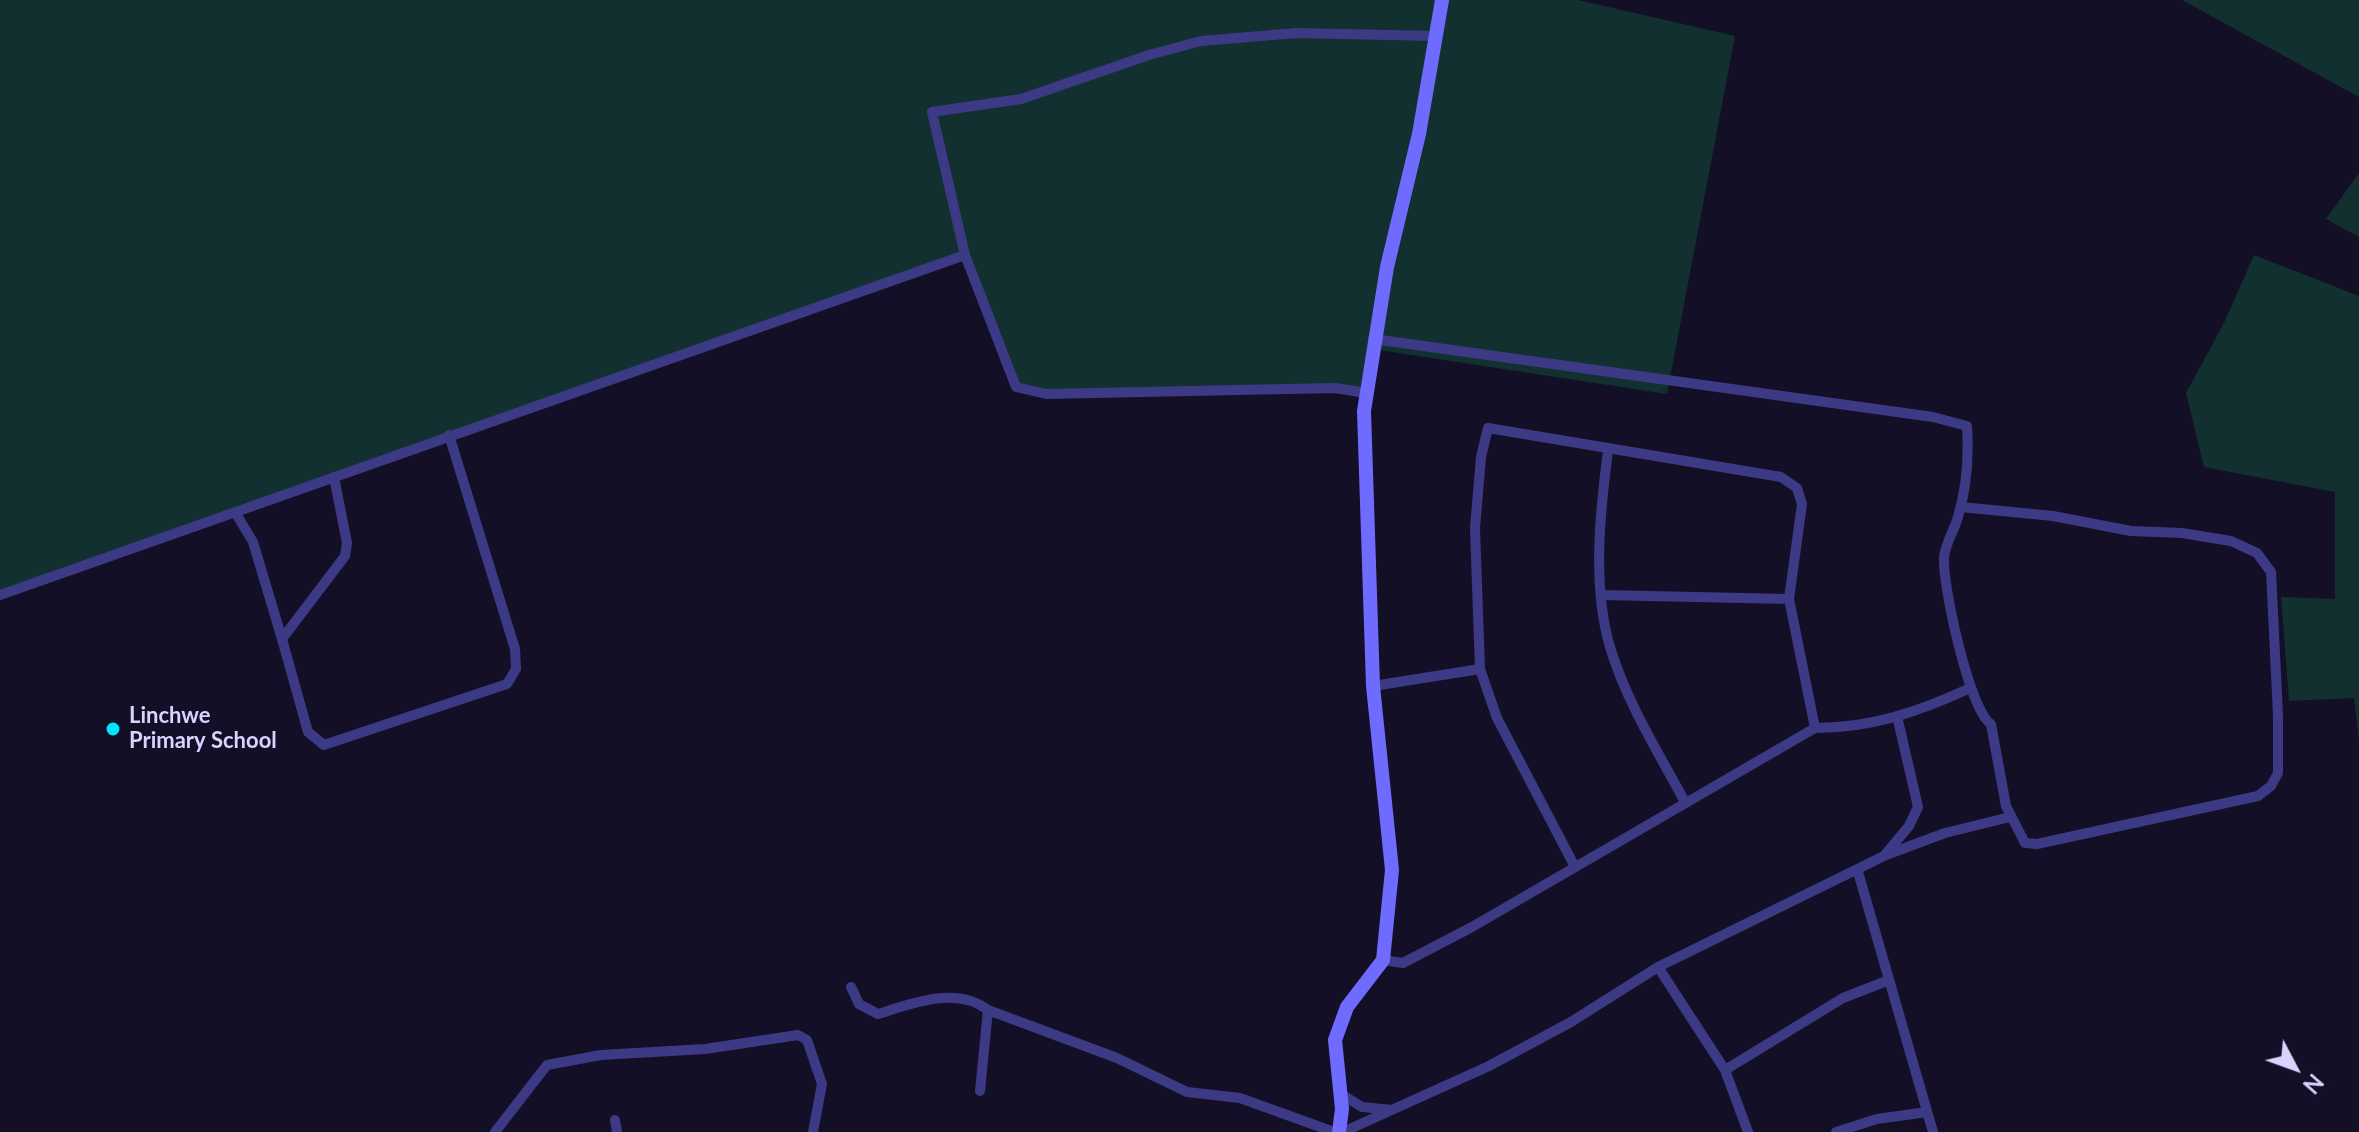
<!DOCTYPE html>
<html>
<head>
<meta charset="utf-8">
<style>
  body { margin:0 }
  #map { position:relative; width:2359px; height:1132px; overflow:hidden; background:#130f26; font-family:Lato,sans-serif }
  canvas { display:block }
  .north { position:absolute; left:2255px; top:1028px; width:80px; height:80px; -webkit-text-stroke:6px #130f26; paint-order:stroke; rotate:131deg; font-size:22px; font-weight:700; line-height:32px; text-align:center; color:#d9d4ff }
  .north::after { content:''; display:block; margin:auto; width:28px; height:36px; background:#d9d4ff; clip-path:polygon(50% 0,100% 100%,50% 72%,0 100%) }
</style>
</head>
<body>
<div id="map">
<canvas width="2359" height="1132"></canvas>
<div class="north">N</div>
</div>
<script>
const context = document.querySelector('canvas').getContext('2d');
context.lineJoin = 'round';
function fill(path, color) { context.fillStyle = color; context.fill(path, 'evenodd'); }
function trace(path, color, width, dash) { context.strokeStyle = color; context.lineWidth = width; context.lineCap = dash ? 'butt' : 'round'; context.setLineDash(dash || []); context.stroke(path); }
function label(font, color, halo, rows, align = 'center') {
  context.font = font + ' Lato,sans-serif'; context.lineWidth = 6; context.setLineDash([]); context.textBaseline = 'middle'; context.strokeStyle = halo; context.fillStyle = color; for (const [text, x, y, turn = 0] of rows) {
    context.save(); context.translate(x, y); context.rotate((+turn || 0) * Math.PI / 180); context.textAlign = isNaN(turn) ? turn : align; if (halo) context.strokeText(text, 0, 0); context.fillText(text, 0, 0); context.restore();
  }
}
const green = new Path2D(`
  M0 0H1578L1735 36 1667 394 1372 349 1366 393 1046 394 1016 387 965 255 0 595Z
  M2182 0H2359V97Z
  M2359 173V237L2326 219Z
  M2254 255 2359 296V741L2354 698 2289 701 2281 597 2335 599V492L2204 467 2186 393 2224 323Z`);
const street = new Path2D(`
  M1373 339 1933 417 1967 426C1969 457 1967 487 1958 517 1954 531 1946 542 1944 557 1942 584 1970 712 1991 724L2006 806 2025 843 2037 844 2258 796 2271 786 2278 773V715L2271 572 2257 553 2231 541 2182 533 2131 531 2053 516 1961 507
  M1366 393 1335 388 1046 394 1016 387 965 255 932 112 1021 99 1149 55 1201 41 1296 33 1435 36
  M1608 451C1600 512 1592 586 1610 647 1626 701 1658 752 1685 802
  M334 477 347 543 345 556 282 639 308 732 324 745 507 684 516 669 515 649 449 435
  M235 512 253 542 282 639
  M0 595 965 255
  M1602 595 1789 599
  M1373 686 1480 669
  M1815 728C1871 728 1918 712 1968 689
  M1886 855 1945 833 2010 817
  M1858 872 1933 1132
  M1383 960 1403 963 1472 927 1815 728 1789 599 1802 504 1797 488 1781 477 1488 428 1481 457 1475 528 1480 669 1497 718 1574 865
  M1658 967 1725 1070 1748 1132
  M851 987 859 1004 878 1014C913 1003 956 986 988 1010L1117 1058 1187 1092 1240 1098 1334 1132
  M1725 1070 1843 998 1889 980
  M980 1091 988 1010
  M1341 1094 1362 1107 1392 1110
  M615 1120 617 1132
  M495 1132 547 1065 601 1055 705 1049 798 1035 807 1040 822 1084 813 1132
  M1343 1132 1489 1066 1571 1022 1658 967 1884 856 1909 826 1918 807 1897 716
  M1836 1132 1877 1119 1927 1112`);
const secondary = new Path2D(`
  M1339 1132 1342 1109 1335 1040 1347 1007 1383 960 1392 870 1373 686 1364 411 1387 267 1419 134 1442 0`);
const markers = [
  [113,729,8,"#00e5ff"]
];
const poiNames = [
  ["Linchwe",129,716],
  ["Primary School",129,741]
];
fill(green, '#12302f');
trace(street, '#3d3a85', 10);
trace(secondary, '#6f6bff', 14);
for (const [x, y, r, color] of markers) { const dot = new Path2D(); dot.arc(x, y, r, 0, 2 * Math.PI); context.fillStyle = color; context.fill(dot); trace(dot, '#130f26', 3); }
label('bold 22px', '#d9d4ff', '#130f26', poiNames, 'left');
</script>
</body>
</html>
